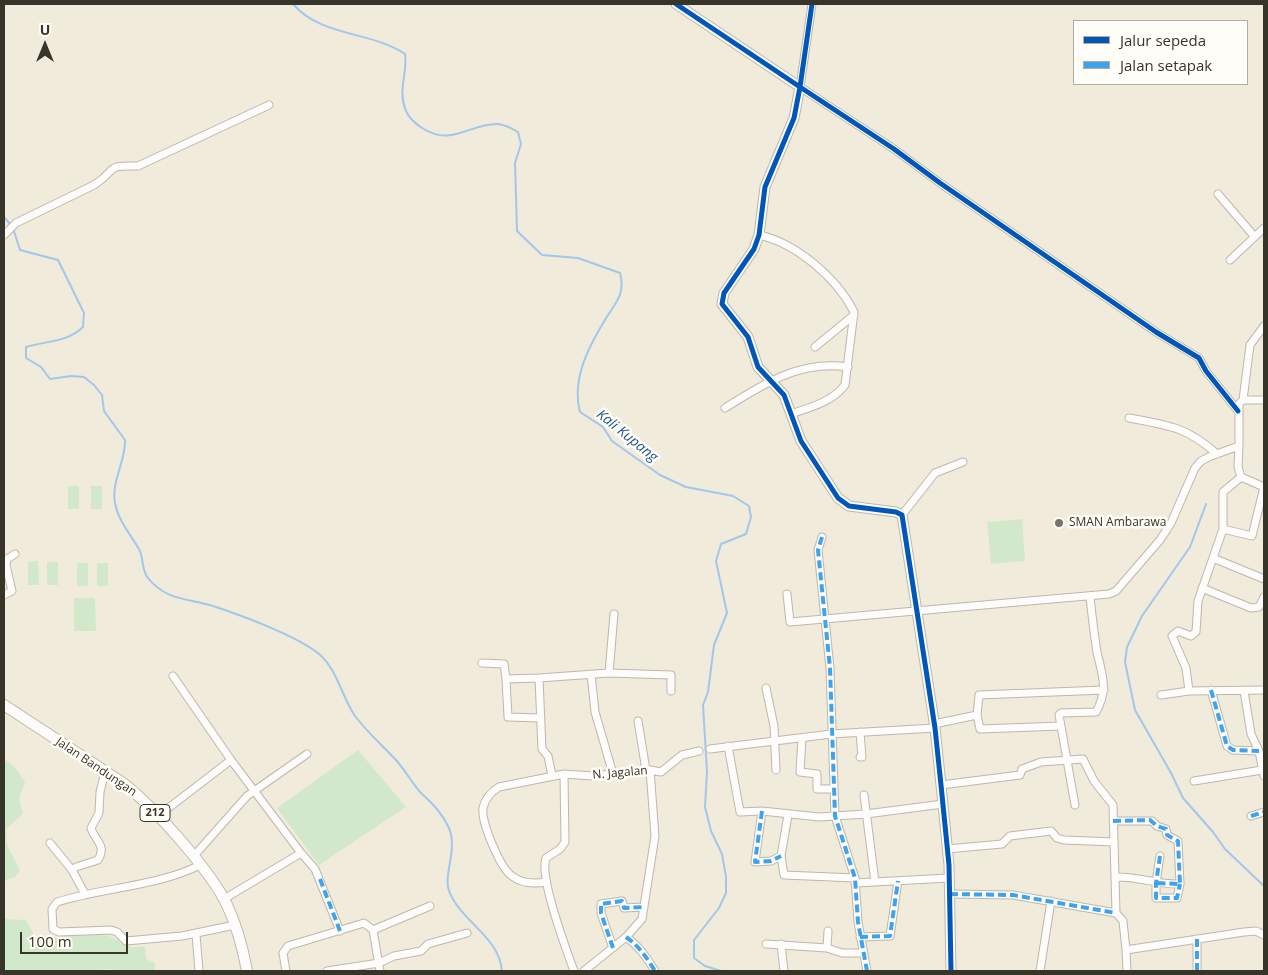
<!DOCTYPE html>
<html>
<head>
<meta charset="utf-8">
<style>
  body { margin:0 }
  #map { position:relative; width:1268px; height:975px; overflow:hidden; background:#f0ebdb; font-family:"Open Sans",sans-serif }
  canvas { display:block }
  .frame { position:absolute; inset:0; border:5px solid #373429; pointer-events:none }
  .legend { position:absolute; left:1073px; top:20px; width:175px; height:65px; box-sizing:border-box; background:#fffdf8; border:1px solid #afada5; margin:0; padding:6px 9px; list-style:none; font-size:15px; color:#373429 }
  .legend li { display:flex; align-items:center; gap:10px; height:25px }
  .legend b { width:25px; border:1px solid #afada5 }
  .north { position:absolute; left:20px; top:20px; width:50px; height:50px; -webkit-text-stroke:4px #fffdf8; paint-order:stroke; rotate:0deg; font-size:14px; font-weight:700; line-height:20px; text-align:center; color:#373429 }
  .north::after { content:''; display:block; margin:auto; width:18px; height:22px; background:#373429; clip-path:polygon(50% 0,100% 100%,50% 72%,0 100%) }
  .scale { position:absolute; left:20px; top:932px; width:108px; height:22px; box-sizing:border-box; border:2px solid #373429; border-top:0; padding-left:6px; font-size:15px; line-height:18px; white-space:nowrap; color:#373429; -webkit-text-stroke:4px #fffdf8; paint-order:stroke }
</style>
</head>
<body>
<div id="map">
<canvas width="1268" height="975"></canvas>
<div class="frame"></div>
<ul class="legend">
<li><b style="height:6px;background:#0057b8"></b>Jalur sepeda</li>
<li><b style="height:6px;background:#3fa3eb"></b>Jalan setapak</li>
</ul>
<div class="north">U</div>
<div class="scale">100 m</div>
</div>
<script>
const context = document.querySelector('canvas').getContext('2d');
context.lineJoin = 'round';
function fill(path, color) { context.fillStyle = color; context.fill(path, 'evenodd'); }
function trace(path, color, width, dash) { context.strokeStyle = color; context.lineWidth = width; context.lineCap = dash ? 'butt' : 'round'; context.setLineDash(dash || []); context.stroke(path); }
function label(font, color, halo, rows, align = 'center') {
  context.font = font + ' "Open Sans",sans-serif'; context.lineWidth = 5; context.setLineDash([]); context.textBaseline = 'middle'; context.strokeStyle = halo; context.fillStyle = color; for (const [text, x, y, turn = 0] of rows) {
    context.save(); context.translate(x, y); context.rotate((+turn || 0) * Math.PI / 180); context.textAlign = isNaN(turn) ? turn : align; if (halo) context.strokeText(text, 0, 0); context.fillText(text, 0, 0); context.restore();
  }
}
const green = new Path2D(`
  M68 486H79V509H68Z
  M91 486H102V509H91Z
  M1022 519 1025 561 991 564 987 522Z
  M38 561 39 585H28V562Z
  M47 562H58V585H47Z
  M77 563H88V586H77Z
  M97 563H108V586H97Z
  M74 598H95L96 631H74Z
  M358 750 406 807 319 865 277 808Z
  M4 759 14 766 25 782 19 799 23 814 6 829 7 845 20 870 15 877 4 881Z
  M4 919 26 920 37 940 93 933 109 936 130 947H145L146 959 155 963V971H117L109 969 87 971H4Z`);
const stream = new Path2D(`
  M293 4C321 37 371 31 405 54 408 74 397 89 406 111 409 118 416 124 422 128 452 147 468 124 497 124 505 124 511 128 518 132L521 144 515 163 517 231 542 255 578 258 620 273C625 292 618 300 608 315 590 344 571 378 580 412L603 427 612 441 660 475 686 487 733 496 749 506 751 517 746 534 721 544 716 561 727 613 714 645 708 692 703 705 707 772 705 807 711 831 722 854 726 877V893L719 908 694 940V958L705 966 721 971
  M4 217 10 224
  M13 228 20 250 58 260 84 313 83 327C68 342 46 341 26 347V358L41 367 50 379 71 376 84 377 94 385 102 395 104 411 125 440C126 461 111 481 115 503 118 520 130 534 139 549 144 558 141 570 148 578 167 602 191 598 216 607 243 616 297 636 319 654 337 669 342 697 355 716 367 732 382 745 396 760 405 770 412 783 421 793 433 804 442 813 449 828 458 850 443 875 449 891 461 922 499 936 502 971
  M1206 504 1190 547 1142 616 1127 647 1125 662 1135 710 1171 773 1183 798 1213 832 1225 849 1264 886`);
const minor = new Path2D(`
  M812 4 800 87 894 149 940 183 1156 332 1199 358 1206 371 1238 411
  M1218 194 1254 236
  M4 235 16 223 94 185C119 169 103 165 138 166L269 105
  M759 235C796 243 837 278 854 312L845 385C832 402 811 407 791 414
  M1230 260 1264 228
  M815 347 854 315
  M1243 400 1250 345 1264 326
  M725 408C763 384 800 360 848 367
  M1129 418C1168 425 1187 427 1217 454
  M1239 446 1238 467 1241 477 1264 487
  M902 515 935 473 963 462
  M1223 529 1252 536 1264 487
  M822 537 818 550 830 668 835 816 855 878 858 922 867 971
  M1213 558 1264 579
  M1202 588 1251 608 1259 607 1264 597
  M787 594 790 622 1109 594 1116 591 1160 540 1171 523 1195 468 1201 461 1211 456 1239 446V404L1243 400H1264
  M4 595 12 591 6 565 7 559 15 554
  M482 663 504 664 506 679
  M609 673 614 614
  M591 674 595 712 613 774
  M173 676 231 760
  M539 678 506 679 508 717 540 718
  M766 688 774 726 776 770
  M1211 690 1227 746 1233 750 1259 751
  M1189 691 1186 668 1172 636 1178 631 1191 636 1196 632 1198 601 1223 529V492L1241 477
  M1244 691 1251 734 1259 751 1264 776
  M1161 695 1189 691 1264 690
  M638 721 646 770
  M934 724 977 715
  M1061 726 980 729 977 715 979 695 1104 690
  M802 738 800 772 817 774V789H834
  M728 746 740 812 762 811 819 817 866 814 943 804
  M710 749 831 734 935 728
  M860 757H862L860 732
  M564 774 565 842 560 849 546 858C539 877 566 949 574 971
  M552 776 548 756 542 749 539 678 609 673 671 675V691
  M1194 781 1262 770
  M941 785 1020 775 1022 769 1041 762 1083 759 1094 781 1113 805 1116 913
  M864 795 875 882
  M1075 805 1059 715 1061 713 1096 712C1109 689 1102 675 1097 652 1094 634 1092 615 1090 597
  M762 811 755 862 771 861 781 856
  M788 815 781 856 784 875 855 878
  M158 816 231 760 301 853 224 899
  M1251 816 1264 812
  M1113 821H1152L1157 826 1166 829 1167 835 1178 841 1180 884C1158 885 1137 876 1116 877
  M50 843 72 870 85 894
  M947 849 1002 844 1010 836 1051 831 1057 838 1064 840 1114 842
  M301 853 315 869 340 931
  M1160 856 1156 883V898H1177L1180 884
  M193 857 247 796 307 754
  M200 865C159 886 101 888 57 902L52 909 53 929 59 932 111 930 117 932 126 941 182 936 235 925
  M76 867 98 860C107 845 95 841 91 828L99 813 100 792 105 772
  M546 882C534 884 522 884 512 876 500 868 481 822 483 808 485 798 491 792 499 787L564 774 593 776 650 770 661 772 682 755 699 751
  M855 883 949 878
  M950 894 1013 895 1116 913 1123 921 1126 950
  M196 934 199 971
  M626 937C639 946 647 958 655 971
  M860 937 890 936 898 881
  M766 944 827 948 828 931
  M781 944 784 971
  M613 948 601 913V904L622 901 624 908 644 907
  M827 948 842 953H863
  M286 971 283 953 288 946 364 923 373 930
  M327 971 379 963 394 956 421 951 428 944 467 933
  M380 971 373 930 430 906
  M584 971 626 937 642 919 655 836 650 770
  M1040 971 1051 901
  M1127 971 1126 950 1244 932 1256 931 1264 935
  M1197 971V939`);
const tertiary = new Path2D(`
  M676 4 800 87 794 118 765 187 759 235 754 249 724 293 722 304 748 337 758 367 784 395 801 441 838 498 849 506 896 512 902 515 935 728 941 785 949 865 951 971`);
const primary = new Path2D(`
  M4 705 123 783C153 806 211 871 227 905 237 926 243 949 247 971`);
const quiet = new Path2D(`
  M822 537 818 550 830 668 835 816 855 878 858 922 867 971
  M1211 690 1227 746 1233 750 1259 751
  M762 811 755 862 771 861 781 856
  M1251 816 1264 812
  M1113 821 1150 820 1157 826 1166 829 1167 835 1178 841 1180 884 1156 883
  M1160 856 1156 883V898H1177L1180 884
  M320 879 340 931
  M950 894 1013 895 1116 913
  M626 937C639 946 647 958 655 971
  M860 937 890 936 898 881
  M613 948 601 913V904L622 901 624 908 644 907
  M1197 971V939`);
const cycleway = new Path2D(`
  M676 4 800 87 794 118 765 187 759 235 754 249 724 293 722 304 748 337 758 367 784 395 801 441 838 498 849 506 896 512 902 515 935 728 941 785 949 865 951 971
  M812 4 800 87 894 149 940 183 1156 332 1199 358 1206 371 1238 411`);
const markers = [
  [1059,523,5,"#787467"]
];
const shields = [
  [155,813,30]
];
const shieldNames = [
  ["212",155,813]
];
const poiNames = [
  ["SMAN Ambarawa",1069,523]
];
const streetNames = [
  ["Jalan Bandungan",96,767,34],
  ["N. Jagalan",620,773,-5]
];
const waterNames = [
  ["Kali Kupang",627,436,39]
];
fill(green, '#d2e8ca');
trace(stream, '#a2c7eb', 2);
trace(minor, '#bcb8ac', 9);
trace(tertiary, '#bcb8ac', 11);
trace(primary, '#bcb8ac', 12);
trace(minor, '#fdfcfa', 7);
trace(tertiary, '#fdfcfa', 9);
trace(primary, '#fdfcfa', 10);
trace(quiet, '#3fa3eb', 4, [8, 4]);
trace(cycleway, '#0057b8', 5);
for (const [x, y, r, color] of markers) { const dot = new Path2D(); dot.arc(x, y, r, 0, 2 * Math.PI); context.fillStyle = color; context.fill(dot); trace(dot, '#fffdf8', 2); }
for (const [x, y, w] of shields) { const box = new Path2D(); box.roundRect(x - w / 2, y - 8.5, w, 17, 4); context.fillStyle = '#fffdf8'; context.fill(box); trace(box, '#373429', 1); }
label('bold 11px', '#373429', null, shieldNames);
label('12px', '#373429', '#fffdf8', poiNames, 'left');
label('12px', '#373429', '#fffdf8', streetNames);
label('italic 14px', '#185388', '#fffdf8', waterNames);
</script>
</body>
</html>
